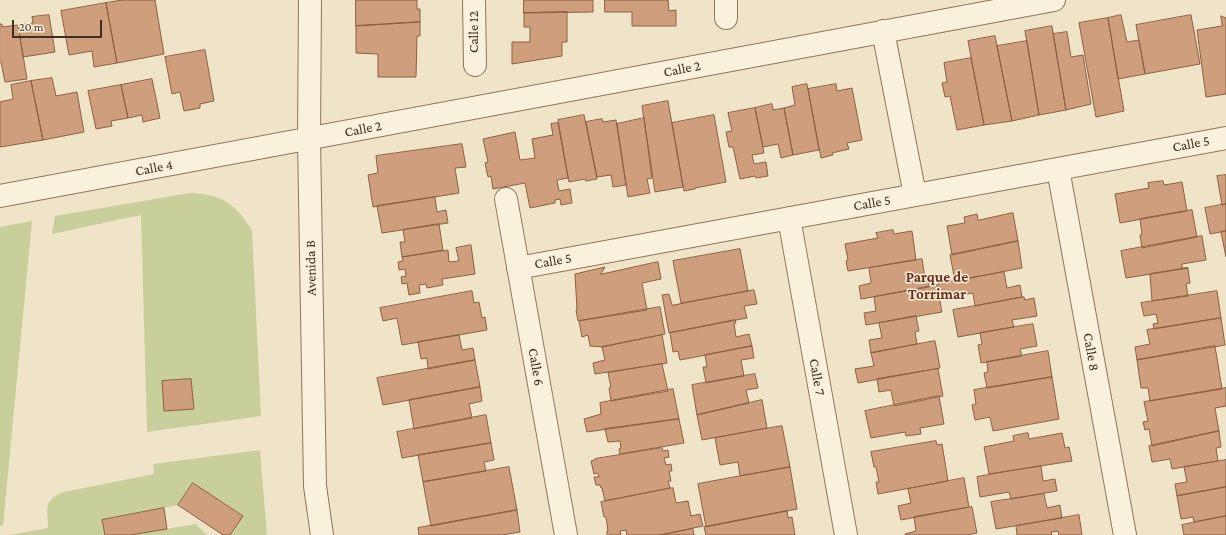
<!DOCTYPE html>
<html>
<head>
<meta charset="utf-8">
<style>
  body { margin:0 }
  #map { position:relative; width:1226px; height:535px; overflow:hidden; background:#f0e4c8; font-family:"Crimson Pro",serif }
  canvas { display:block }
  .scale { position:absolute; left:12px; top:20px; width:90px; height:18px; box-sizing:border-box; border:2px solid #3d2e20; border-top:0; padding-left:5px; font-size:12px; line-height:14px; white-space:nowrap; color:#3d2e20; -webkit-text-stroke:3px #f7eed8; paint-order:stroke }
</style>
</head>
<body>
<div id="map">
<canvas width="1226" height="535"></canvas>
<div class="scale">20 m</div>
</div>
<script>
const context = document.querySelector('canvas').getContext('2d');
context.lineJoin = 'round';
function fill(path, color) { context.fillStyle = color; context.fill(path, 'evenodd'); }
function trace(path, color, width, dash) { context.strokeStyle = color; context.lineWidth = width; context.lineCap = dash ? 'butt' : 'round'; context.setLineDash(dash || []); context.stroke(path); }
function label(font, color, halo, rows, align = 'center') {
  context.font = font + ' "Crimson Pro",serif'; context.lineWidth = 3; context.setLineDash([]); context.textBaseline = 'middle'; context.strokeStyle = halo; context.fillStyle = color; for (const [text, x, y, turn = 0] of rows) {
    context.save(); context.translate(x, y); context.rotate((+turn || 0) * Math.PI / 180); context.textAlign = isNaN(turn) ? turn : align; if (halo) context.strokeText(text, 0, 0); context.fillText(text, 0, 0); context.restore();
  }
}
const green = new Path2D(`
  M190 193C221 194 235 203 252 230L261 416 147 432 141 215 52 234 55 216Z
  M32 221 3 526H0V227Z
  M260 450 267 535H230L242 516 193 483 178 505 102 520 105 535H10L48 528C48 506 42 501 64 492L154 474 153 464Z
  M196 524 207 535H130Z`);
const building = new Path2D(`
  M123 0H155L164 54 117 63 106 3Z
  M356 0H417V9H420V22L356 26Z
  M524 0H593V12L524 13Z
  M605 0H668L669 11 676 10V26H632V12H605Z
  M106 3 117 63 94 67 92 51 69 55 61 11Z
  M567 12V42H562V56L512 64V42H530V27H524V13Z
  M49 15 55 52 23 57 18 25 33 23 32 17Z
  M1121 15 1127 42 1139 40 1145 74 1118 79 1108 18Z
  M1191 15 1200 64 1145 74 1136 25Z
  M1221 16 1226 18V94L1206 97 1197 30 1222 26Z
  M1108 18 1124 111 1096 117 1079 23Z
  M420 22V36H417L416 77H378V54L356 53V26Z
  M0 24H2V27L18 25 27 79 5 82 1 62H0Z
  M1052 26 1066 110 1039 115 1025 31Z
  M1067 32 1071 57 1083 55 1091 104 1066 110 1053 34Z
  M995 36 1012 121 984 125 968 41Z
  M1027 41 1039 115 1012 121 997 46Z
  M205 50 214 101 200 104V108L184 111 180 92 172 94 165 57Z
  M971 58 984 125 957 130 950 96 945 97 942 83 947 82 944 63Z
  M52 78 56 96 77 92 84 132 43 140 31 81Z
  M152 79 160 118 143 122 142 115 128 118 121 85Z
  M31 81 43 140 0 147V102L13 99 11 85Z
  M807 84 819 150 793 155 784 108 795 105 792 87Z
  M836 84 837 91 852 88 862 140 847 143 849 149 832 153 833 155 821 158 808 89Z
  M121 85 128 118 111 121 112 126 96 129 88 91Z
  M668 101 683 187 655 192 642 106Z
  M772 104 773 110 784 108 793 155 781 158 778 144 763 147 755 108Z
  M755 108 764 153 752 155 754 164 766 162 768 176 756 178 755 176 740 179 733 147H729L726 132 732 131 728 113Z
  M584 115 597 179 586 181 585 179 569 182 558 120Z
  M714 115 726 182 695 188V189L684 191 672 123Z
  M644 118 652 178 647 179 650 193 628 197 617 124Z
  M602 119 603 122 616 120 626 185 613 187 611 175 597 177 586 122Z
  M558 123 568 178 557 180 559 191 570 189 572 203 561 205 560 199 555 200V203L530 208 525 183 493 189 491 176 488 177 485 163 488 162 483 139 515 132 520 160 535 158 532 139 553 135 551 124Z
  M462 144 466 167 455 168 459 193 373 207 368 175 378 173 376 156Z
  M1226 175V204L1222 205 1217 176Z
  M1163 181 1164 185 1182 182 1187 211 1120 223 1115 194 1149 188 1148 183Z
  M435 197 437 212 446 210 448 223 382 233 377 206Z
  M1226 204V231L1210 234 1205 208Z
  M1192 210 1197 237 1142 248 1140 235 1142 234 1140 219Z
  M1013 213 1018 241 952 255 947 226 965 223 964 217 977 214 978 220Z
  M439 224 443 250 402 257 400 242H405L403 230Z
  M893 230 894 234 912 231 916 260 848 271 846 261 848 260 845 244 878 238 876 233Z
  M1226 231V257L1221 232Z
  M1202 236 1206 260 1182 264V268H1188L1126 278 1121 251Z
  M1018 241 1022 268 955 281 950 255Z
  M471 245 475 274 442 279 443 285 427 288 426 284 419 285 420 293 409 295 407 283 402 284 401 277 406 276 405 269 399 270 398 262 403 261 402 257 448 250 449 262 459 261 456 248Z
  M740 249 748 291 681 303 673 261Z
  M922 259 925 278 928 277 929 287 861 299 859 286 871 283 869 268Z
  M658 262 661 279 642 283 647 310 578 321 576 310H577L575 274 605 267 601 274Z
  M1188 268 1190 283 1186 284 1188 296 1152 301 1150 274Z
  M1004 272 1007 288 1020 285 1022 297 975 306 973 293 941 299 938 284Z
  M937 285 942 312 866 325 864 313 876 311 874 297Z
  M754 290 757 304 744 306 747 318 669 333 662 295 669 294 672 305Z
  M472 291 474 303 479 302 482 318 485 317 487 330 402 345 397 318 383 321 380 308Z
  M1217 291 1221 318 1154 329 1153 324 1158 323 1156 314 1144 316 1141 303Z
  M1022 297H1024L1025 300 1034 298 1037 316 1012 320 1014 327 958 337 953 310Z
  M660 307 665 334 602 347 590 346 588 335 582 337 579 321Z
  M916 316 919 331 915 332 917 344 871 353 869 340 882 338 879 323Z
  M1221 318 1225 345 1137 360 1135 347 1150 344 1147 330Z
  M735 320 736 323H734L736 337 749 334 752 346 680 360 678 351 673 352 670 333Z
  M1033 324 1037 346 1020 349 1022 356 981 363 978 345 982 344 980 333Z
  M459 335 462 350 473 348 475 360 428 369 427 358 421 359 418 342Z
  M662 335 667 363 595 374 593 363 605 360 602 347Z
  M935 341 940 368 858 383 855 369 874 366 871 353Z
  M752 346 754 358 741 360 744 376 706 383 703 367H707L705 355Z
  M1215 346 1222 389 1150 401 1148 388H1141L1137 360Z
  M1048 351 1052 377 987 388 984 373 988 372 987 362Z
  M475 360 480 387 383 405 377 378Z
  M662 364 668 391 611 401 609 388 611 387 608 373Z
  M938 369 943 396 894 406 891 390 879 392 877 379Z
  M755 374 758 388 746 390 749 403 697 415 692 385Z
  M1052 377 1059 419 993 431 990 417 975 420 972 405 976 404 974 390Z
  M191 379 194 409 164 411 162 381Z
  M480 387 482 401 469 404 472 418 414 429 409 400Z
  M1226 388V406L1215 408 1219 431 1152 446 1149 429 1145 430 1143 422 1148 421 1144 402Z
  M673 389 679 419 587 432 584 419 601 414 600 403Z
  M939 396 944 424 920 428 921 434 906 436 905 432 871 438 865 411Z
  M762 400 767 428 702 440 697 415Z
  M486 415 491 443 402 458 397 432Z
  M679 419 684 443 620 454 619 449 621 448 620 441 608 442 605 429Z
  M782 426 790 467 740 476 738 462 720 465 715 438Z
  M1219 431 1221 447 1216 448 1218 461 1172 469 1170 459 1152 462 1149 446Z
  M1028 433 1029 439 1062 433 1065 448 1069 447 1072 461 989 474 984 447 1014 441 1013 436Z
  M936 441 937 445 942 444 948 481 878 494 876 482H879L876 467H874L871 452Z
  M491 443 494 460 484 462 486 471 423 482 418 455Z
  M662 448 663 451 668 450 669 457 664 458 666 465 671 464 672 471H669L671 481H668L670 488 605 501 602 488H601L600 485H596L594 477H599L598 473 594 474 591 461 595 460V459Z
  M1226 460V487L1177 496 1175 484 1187 482 1184 467Z
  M1041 466 1043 481 1055 479 1057 491 1011 499 1009 492 980 497 977 477Z
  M509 467 517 510 431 526 423 482Z
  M790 467 797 509 706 527 698 484Z
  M964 478 969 507 901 520 898 506 911 503 908 489Z
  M193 483 243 516 230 535H223L178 505Z
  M1226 487V516L1194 522 1193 517 1181 519 1177 496Z
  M673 488 676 503 688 501 691 516 700 514 703 526 660 535H627L626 530 620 531 621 535H607V531H608L606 517H604L601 502Z
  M1044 494 1047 508 1060 505 1062 518 996 529 991 502Z
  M972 507 977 533 967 535H905V534L916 531 914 517Z
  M164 508 167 529 130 535H105L102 520Z
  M517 510 520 532 502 535H419L418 528Z
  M787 511 788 518 792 517 795 535H706L704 527Z
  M1079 515 1082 535H1059L1058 531 1051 532 1052 535H1017L1016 526Z
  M1226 516V535H1184L1182 525Z
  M693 529 694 535H660Z`);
const minor = new Path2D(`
  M310 0 309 139 315 486 322 535
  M474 0 475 65
  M726 0V18
  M883 31 915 195
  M1058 169 1125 535
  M0 196 1054 0
  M506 199 566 535
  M789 218 846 535
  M518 268 1226 138`);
const streetNames = [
  ["Calle 12",474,32,-90],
  ["Calle 2",682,69,-11],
  ["Calle 2",363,129,-11],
  ["Calle 5",1191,144,-11],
  ["Calle 4",154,168,-11],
  ["Calle 5",872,203,-10],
  ["Calle 5",553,261,-10],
  ["Avenida B",311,268,-91],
  ["Calle 8",1091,352,80],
  ["Calle 6",536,367,80],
  ["Calle 7",817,377,80]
];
const neighbourhoodNames = [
  ["Parque de",937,277],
  ["Torrimar",937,294]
];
fill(green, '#c9cf9b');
fill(building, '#cf9f7d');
trace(building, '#8d5f41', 1);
trace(minor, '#8d765c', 24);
trace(minor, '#faf1dc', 22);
label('14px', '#3d2e20', '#f7eed8', streetNames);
label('bold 15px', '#6b2e1e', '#f7eed8', neighbourhoodNames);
</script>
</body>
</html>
